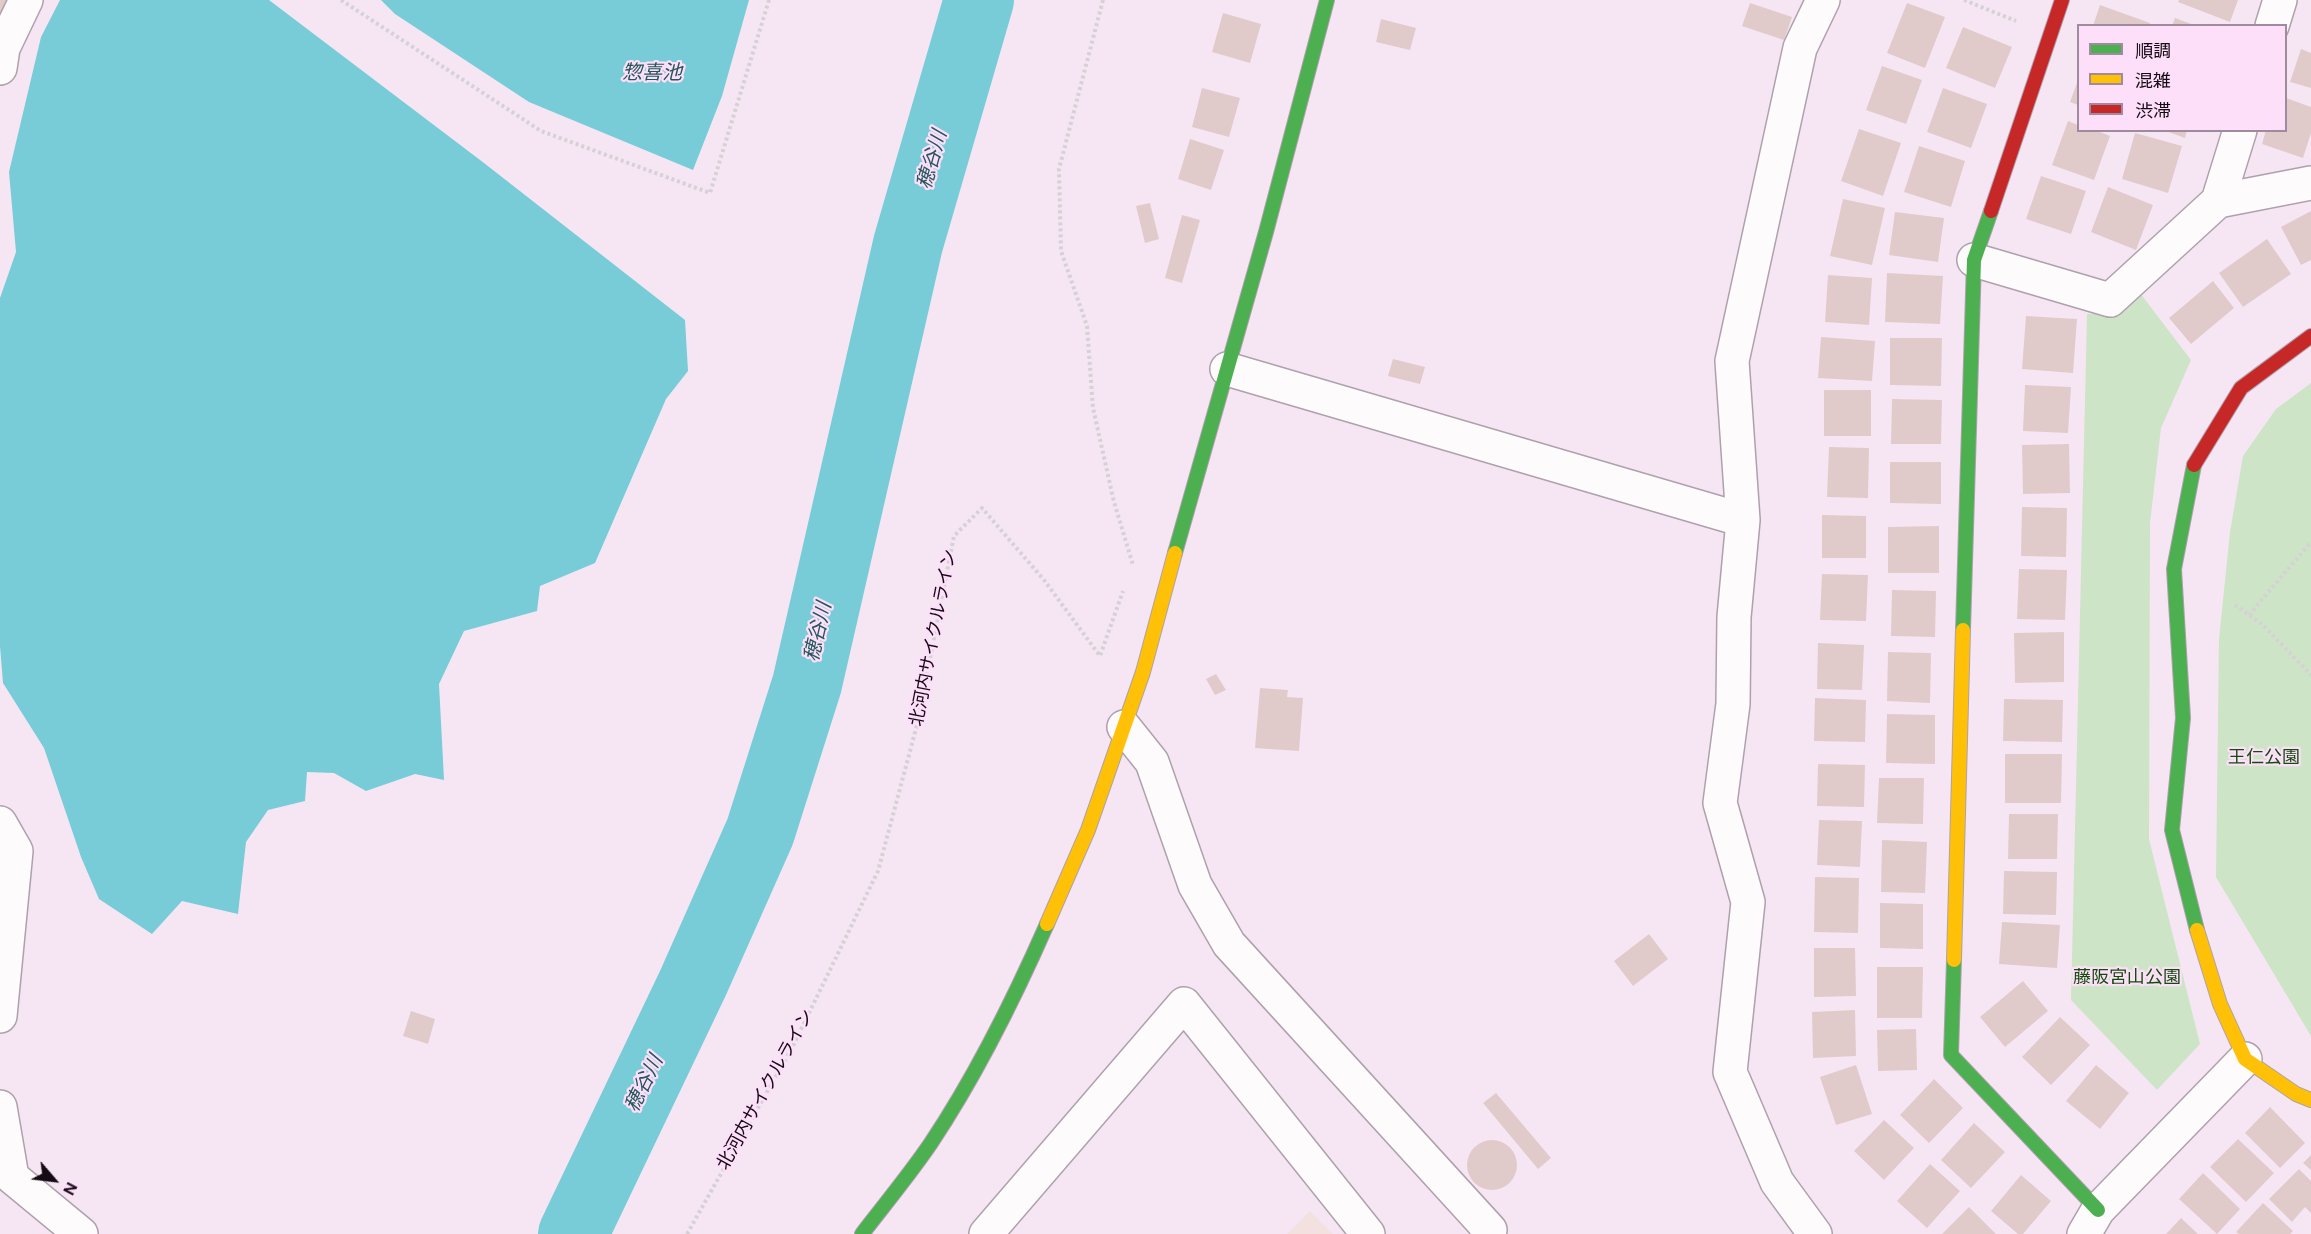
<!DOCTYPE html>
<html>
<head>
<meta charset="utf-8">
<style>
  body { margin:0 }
  #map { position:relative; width:2311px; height:1234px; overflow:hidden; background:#f6e6f4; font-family:"DM Sans","Noto Sans JP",sans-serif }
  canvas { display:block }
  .legend { position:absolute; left:2077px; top:24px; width:210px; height:108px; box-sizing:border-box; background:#fddff9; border:2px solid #a08a9d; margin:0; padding:8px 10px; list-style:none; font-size:18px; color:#150b14 }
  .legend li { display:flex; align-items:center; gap:12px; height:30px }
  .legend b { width:30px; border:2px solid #a08a9d }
  .north { position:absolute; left:24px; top:1150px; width:60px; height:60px; -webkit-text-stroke:4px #fddff9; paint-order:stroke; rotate:118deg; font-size:16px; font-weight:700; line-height:24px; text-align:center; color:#150b14 }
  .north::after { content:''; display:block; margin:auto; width:21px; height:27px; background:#150b14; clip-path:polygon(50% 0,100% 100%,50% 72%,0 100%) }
</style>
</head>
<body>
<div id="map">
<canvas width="2311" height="1234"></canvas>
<ul class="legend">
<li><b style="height:8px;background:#4caf50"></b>順調</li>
<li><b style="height:8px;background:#ffc107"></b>混雑</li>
<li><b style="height:8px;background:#c62828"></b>渋滞</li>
</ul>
<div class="north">N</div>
</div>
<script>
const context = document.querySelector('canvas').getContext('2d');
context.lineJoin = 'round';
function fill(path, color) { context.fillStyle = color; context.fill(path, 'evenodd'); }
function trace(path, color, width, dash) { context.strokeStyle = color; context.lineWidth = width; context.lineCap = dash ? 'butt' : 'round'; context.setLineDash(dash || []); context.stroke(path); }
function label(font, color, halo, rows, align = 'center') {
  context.font = font + ' "DM Sans","Noto Sans JP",sans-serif'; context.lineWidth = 4.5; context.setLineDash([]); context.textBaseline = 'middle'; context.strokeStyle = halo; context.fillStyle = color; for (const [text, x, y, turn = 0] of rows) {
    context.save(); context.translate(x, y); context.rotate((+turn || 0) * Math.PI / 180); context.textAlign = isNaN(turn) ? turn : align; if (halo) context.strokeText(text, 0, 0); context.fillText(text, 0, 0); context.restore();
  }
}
const education = new Path2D(`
  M1310 1211 1333 1234H1287Z`);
const green = new Path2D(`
  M2140 293 2191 360 2161 428 2150 523 2149 839 2200 1044 2157 1090 2071 1000 2087 314 2118 312Z
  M2311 383V1036L2216 877 2219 639 2230 532 2243 456 2276 409Z`);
const water = new Path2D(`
  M60 0H269L484 163 685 320 688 371 666 399 595 563 540 586 537 611 464 631 439 684 444 780 415 774 366 791 334 773 307 772 305 801 268 810 246 842 238 914 182 901 152 934 99 899 81 857 44 748 3 683 0 646V298L16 252 9 172 41 37Z
  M381 0H749L722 96 693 170 529 102 395 14Z`);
const river = new Path2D(`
  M573 1234 693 983 760 832 807 684 908 244 979 0`);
const building = new Path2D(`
  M0 0H9L0 17Z
  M2179 0H2238L2230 22 2178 2Z
  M1750 3 1792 17 1784 40 1742 26Z
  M1907 3 1945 17 1925 68 1887 53Z
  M2100 5 2150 23 2149 26H2093Z
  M1223 13 1261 24 1250 63 1212 52Z
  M2175 18 2194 25V26H2172Z
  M1381 19 1416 28 1410 50 1376 42Z
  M1963 27 2012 47 1995 88 1946 68Z
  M2301 49 2311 53V88L2290 82Z
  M1882 66 1922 80 1906 124 1866 110Z
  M2078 80V105L2070 102Z
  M1202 88 1240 98 1229 137 1192 127Z
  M1943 88 1987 104 1971 148 1927 132Z
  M2286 98 2311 107V133L2303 158 2262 144 2266 130H2286Z
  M2068 121 2078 125V130H2095L2110 136 2094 180 2052 165Z
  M1859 129 1901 143 1883 196 1841 181Z
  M2163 130H2187L2185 138Z
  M2135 133 2182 146 2168 193 2122 179Z
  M1190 139 1224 150 1211 190 1178 179Z
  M1919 146 1965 161 1951 207 1904 192Z
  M2041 176 2086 191 2071 234 2026 219Z
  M2108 187 2153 205 2136 250 2091 232Z
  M1843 199 1885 208 1872 265 1830 256Z
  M1150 203 1159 239 1145 243 1136 206Z
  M2311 211V260L2301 265 2281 227Z
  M1895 212 1944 218 1938 262 1889 255Z
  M1182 215 1200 220 1182 283 1165 278Z
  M2267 239 2291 274 2243 307 2219 273Z
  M1887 273 1943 276 1940 324 1885 322Z
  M1828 275 1872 278 1869 325 1825 322Z
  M2213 281 2234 308 2191 344 2169 318Z
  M2026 316 2077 319 2073 373 2022 369Z
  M1821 337 1875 341 1872 381 1818 378Z
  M1890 338H1942L1941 386 1890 385Z
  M1393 359 1425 367 1420 384 1388 376Z
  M2025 385 2071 387 2068 433 2023 431Z
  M1824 390H1871V436H1824Z
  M1892 399 1942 400 1941 444H1891Z
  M2069 444 2070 493 2023 494 2022 445Z
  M1829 447 1869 448 1868 498 1827 497Z
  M1890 462H1941V504L1890 503Z
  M2022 507 2067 508 2066 557 2021 556Z
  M1822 515 1866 516V558H1822Z
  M1939 526V573H1888V527Z
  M2019 569 2067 570 2065 620 2017 619Z
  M1822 574 1868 575 1866 621 1820 620Z
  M1892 590 1936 591 1935 637 1891 636Z
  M2064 632V682L2015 683 2014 633Z
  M1818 643 1864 645 1862 690 1817 689Z
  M1888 652 1931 653 1930 703 1887 701Z
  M1216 674 1226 690 1215 695 1206 679Z
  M1260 688 1288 690 1287 697 1303 698 1299 751 1255 748Z
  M1815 698 1866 700 1865 742 1814 741Z
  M2004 699 2063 700 2062 742 2003 741Z
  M1887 714 1935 715V764L1886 763Z
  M2005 754H2062L2061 803H2005Z
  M1818 764 1865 765 1864 807 1817 806Z
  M1879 778H1924L1923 824 1877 823Z
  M2009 814H2058L2057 859H2008Z
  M1819 820 1862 821 1860 867 1817 865Z
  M1882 840 1927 842 1925 893 1881 892Z
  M2004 871 2057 872 2056 915 2003 914Z
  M1815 877 1859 878 1858 933 1814 932Z
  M1880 903 1923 904V949L1880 948Z
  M2002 922 2060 925 2057 968 1999 964Z
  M1649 934 1668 959 1633 986 1614 961Z
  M1814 948H1855L1856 996 1814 997Z
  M1877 967H1923L1922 1018H1877Z
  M2023 981 2048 1011 2005 1047 1980 1017Z
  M1855 1010 1856 1056 1813 1058 1812 1012Z
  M411 1011 435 1019 428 1044 403 1036Z
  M2060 1017 2090 1045 2051 1085 2022 1057Z
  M1916 1029 1917 1070 1878 1071 1877 1030Z
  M1856 1065 1872 1114 1836 1125 1820 1077Z
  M2096 1065 2129 1093 2100 1129 2066 1101Z
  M1934 1079 1963 1108 1929 1143 1900 1115Z
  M1496 1093 1551 1158 1538 1169 1483 1103Z
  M2270 1107 2305 1143 2280 1168 2245 1133Z
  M1884 1120 1914 1148 1884 1180 1854 1151Z
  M1974 1123 2005 1152 1971 1188 1941 1160Z
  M2238 1139 2274 1173 2246 1202 2210 1167Z
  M1467 1165a25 25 0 1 1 50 0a25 25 0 1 1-50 0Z
  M2311 1155V1170L2303 1163Z
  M1930 1164 1960 1191 1927 1228 1897 1201Z
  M2299 1169 2311 1181V1213L2305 1207 2292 1222 2269 1199Z
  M2203 1173 2240 1209 2217 1234 2179 1199Z
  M2021 1175 2051 1201 2023 1234H2018L1991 1211Z
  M2263 1203 2293 1231 2290 1234H2239L2236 1232Z
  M1969 1207 1996 1234H1942Z
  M2181 1218 2198 1234H2166Z`);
const path = new Path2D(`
  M341 0 541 131 710 193 769 0
  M1103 0 1059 169 1061 251 1087 326 1093 408 1114 502 1133 565
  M1964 0 2016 21
  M2235 605 2263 625 2311 675
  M2249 615 2311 542
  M687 1234 793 1046 878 871 917 725 954 536 982 508 1044 580 1100 656 1123 591`);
const street = new Path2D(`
  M2272 26 2280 0
  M0 68 3 48 26 0
  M2218 201 2311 183
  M1974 260 2110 300 2218 201 2240 130
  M1227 369 1743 520
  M1124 727 1152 762 1195 885 1229 944 1490 1230 1487 1234
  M0 823 16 851 0 1016
  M0 1107 12 1177 81 1234
  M986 1234 1184 1004 1368 1234
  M1815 1234 1777 1182 1730 1072 1748 902 1720 803 1733 704 1734 617 1743 520 1732 361 1800 48 1823 0
  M2084 1234 2098 1210 2245 1059`);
const fast = new Path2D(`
  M2194 465 2174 569 2183 718 2172 830 2197 930
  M1175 553 1266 232 1327 0
  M1963 630 1974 260 1991 211
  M1954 960 1951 1055 2098 1210
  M862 1234C885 1204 910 1174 931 1143 977 1074 1014 999 1047 924`);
const slow = new Path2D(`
  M1047 924 1088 830 1143 672 1175 553
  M2197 930 2220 1004 2245 1059 2296 1094 2311 1100
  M1954 960 1963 630`);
const jam = new Path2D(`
  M1991 211 2062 0
  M2194 465 2241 388 2311 336`);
const streetNames = [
  ["北河内サイクルライン",934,638,-79],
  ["北河内サイクルライン",766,1090,-61]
];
const parkNames = [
  ["王仁公園",2264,758],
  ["藤阪宮山公園",2127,978]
];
const waterNames = [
  ["惣喜池",652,74],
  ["穂谷川",933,160,-74],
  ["穂谷川",819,632,-77],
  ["穂谷川",645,1084,-64]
];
fill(education, '#f2e1de');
fill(green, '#cde4c7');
fill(water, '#77ccd7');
trace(river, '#77ccd7', 70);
fill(building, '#e1caca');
trace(street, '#aea1ac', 36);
trace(fast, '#aea1ac', 16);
trace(slow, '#aea1ac', 16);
trace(jam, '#aea1ac', 16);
trace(path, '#d5d1d5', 4, [3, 3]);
trace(street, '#fefbfd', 33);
trace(fast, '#4caf50', 14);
trace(slow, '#ffc107', 14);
trace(jam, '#c62828', 14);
label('18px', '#150b14', '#fddff9', streetNames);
label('18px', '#124c0a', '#fddff9', parkNames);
label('italic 20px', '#22575b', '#fddff9', waterNames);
</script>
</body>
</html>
